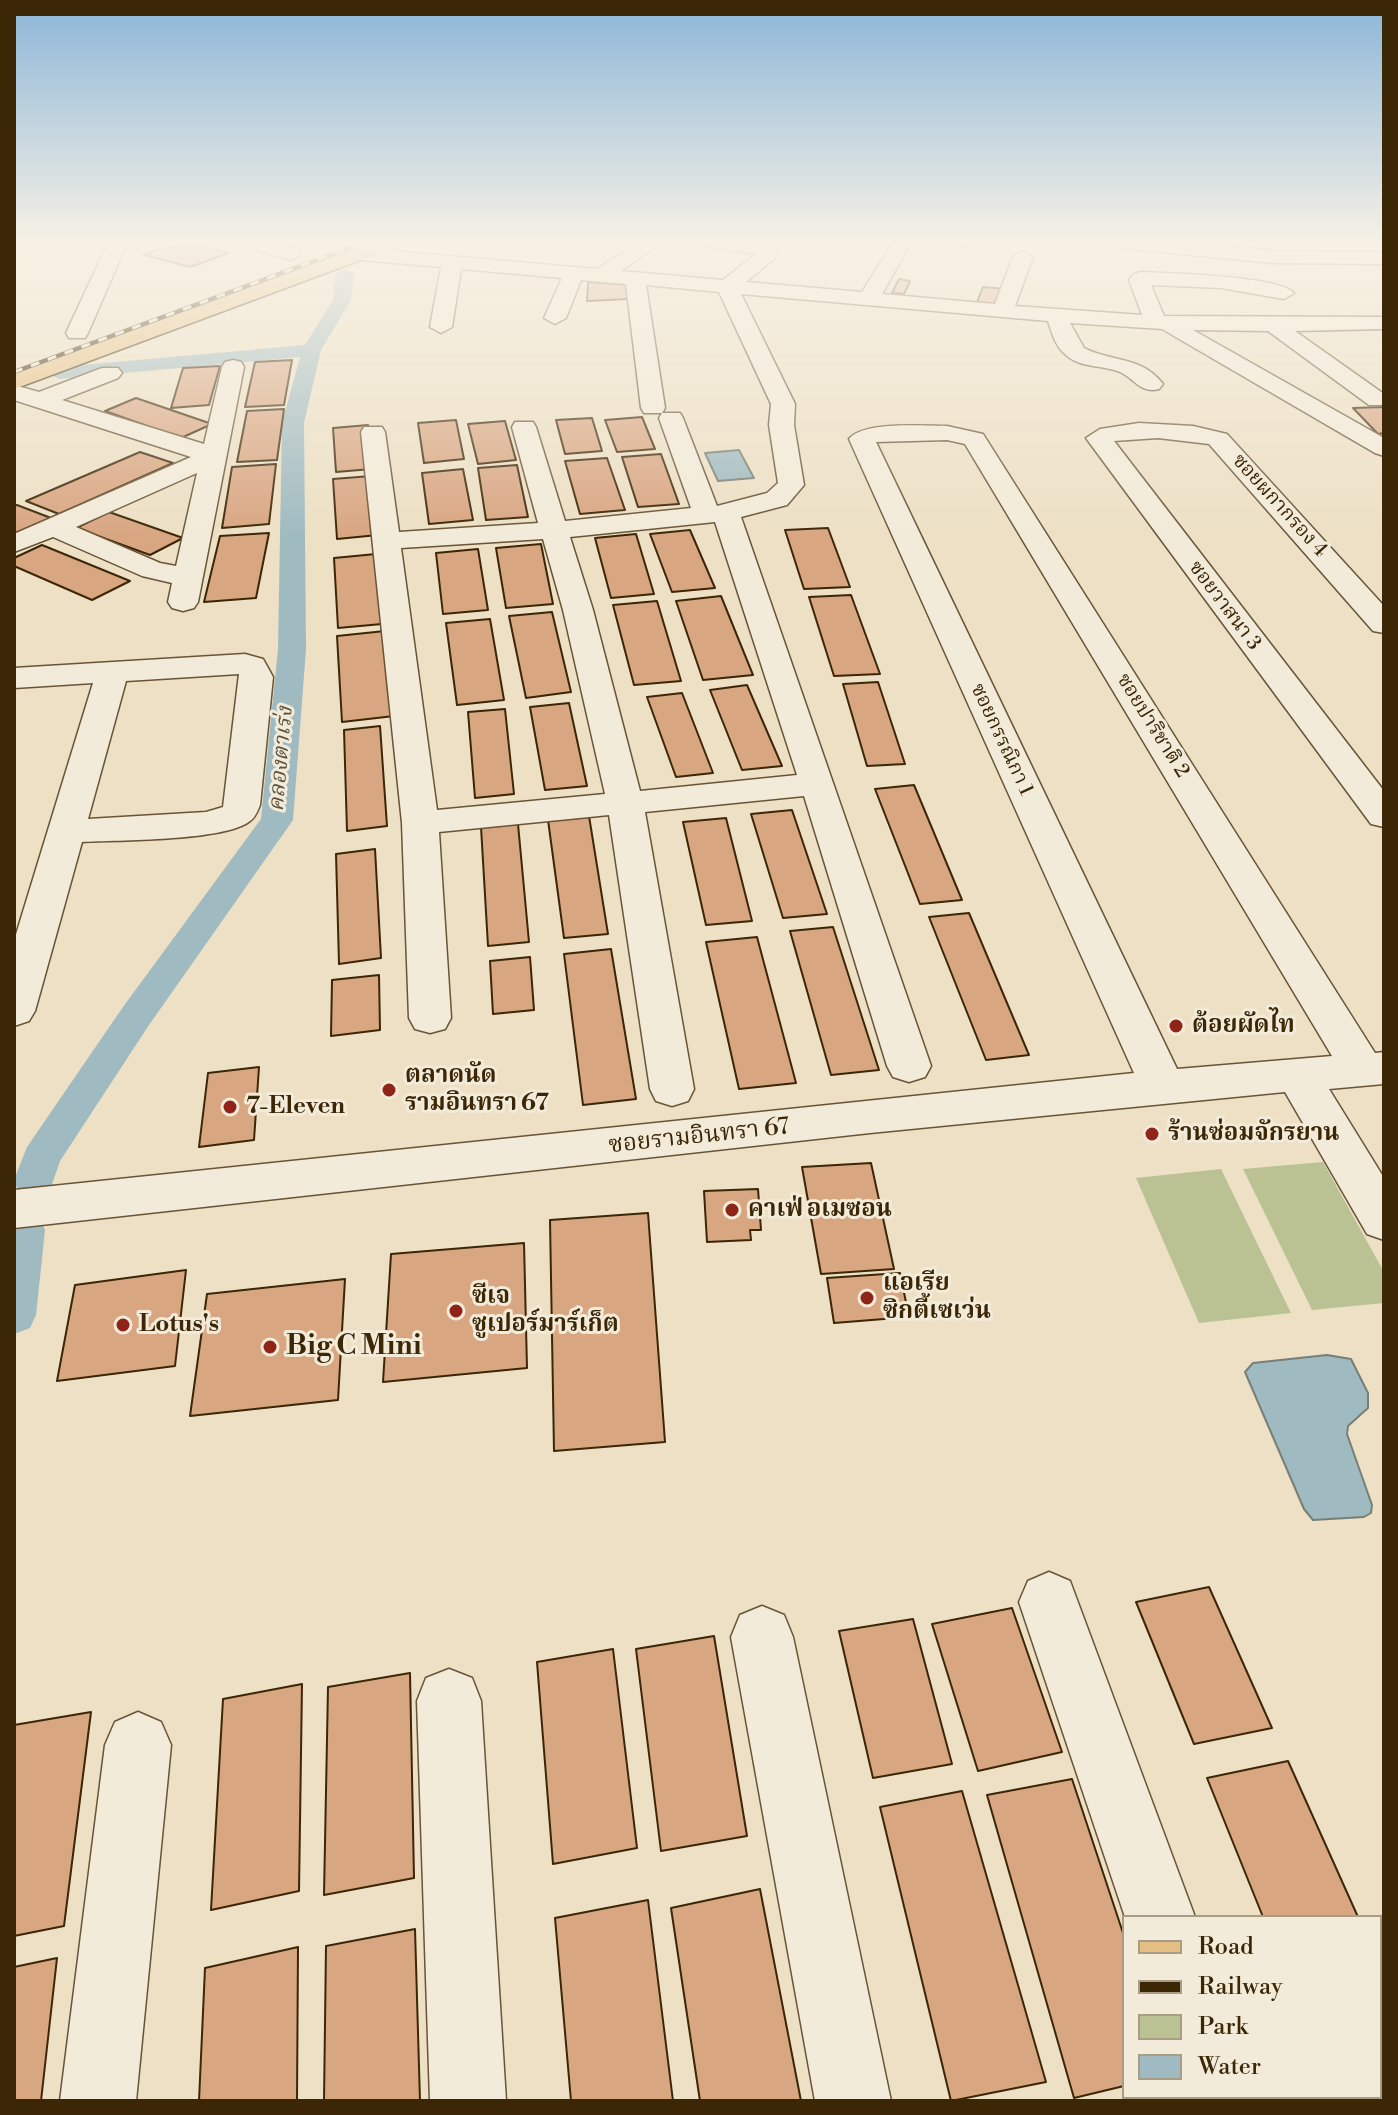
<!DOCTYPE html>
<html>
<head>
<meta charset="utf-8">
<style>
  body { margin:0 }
  #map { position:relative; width:1398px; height:2115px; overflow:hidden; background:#ede0c5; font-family:"Libre Bodoni",serif }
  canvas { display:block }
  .frame { position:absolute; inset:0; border:16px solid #3b2606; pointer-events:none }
  .legend { position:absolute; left:1122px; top:1915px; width:260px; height:184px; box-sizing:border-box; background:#f3ebd9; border:2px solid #a99c85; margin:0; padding:10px 14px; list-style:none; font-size:24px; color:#3b2606 }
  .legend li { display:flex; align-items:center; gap:16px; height:40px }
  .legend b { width:40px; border:2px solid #a99c85 }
</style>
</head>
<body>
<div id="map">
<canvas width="1398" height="2115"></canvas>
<div class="frame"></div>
<ul class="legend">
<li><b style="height:10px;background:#e6c082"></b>Road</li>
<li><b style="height:10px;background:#3b2606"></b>Railway</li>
<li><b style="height:22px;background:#bac293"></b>Park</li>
<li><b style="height:22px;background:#9fbac0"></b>Water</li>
</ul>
</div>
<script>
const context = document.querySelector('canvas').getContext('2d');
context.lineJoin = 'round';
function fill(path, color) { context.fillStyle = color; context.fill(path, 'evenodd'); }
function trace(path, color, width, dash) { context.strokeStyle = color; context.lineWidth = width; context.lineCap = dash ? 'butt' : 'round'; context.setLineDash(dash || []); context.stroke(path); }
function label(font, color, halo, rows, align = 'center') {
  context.font = font + ' "Libre Bodoni","Noto Serif Thai",serif'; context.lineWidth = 6; context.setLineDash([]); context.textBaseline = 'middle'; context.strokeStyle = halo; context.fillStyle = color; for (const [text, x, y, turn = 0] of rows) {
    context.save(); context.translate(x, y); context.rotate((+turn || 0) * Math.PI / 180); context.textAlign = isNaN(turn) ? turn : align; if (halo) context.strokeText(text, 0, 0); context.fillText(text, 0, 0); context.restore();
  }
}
const green = new Path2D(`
  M1323 1162 1384 1272V1303L1312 1310 1243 1169Z
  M1221 1169 1291 1313 1199 1323 1136 1178Z`);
const water = new Path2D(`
  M739 450 754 478 718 481 705 453Z
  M1327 1355 1351 1359 1368 1393V1408L1348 1426 1347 1434 1372 1505 1371 1513 1364 1517 1313 1520 1304 1509 1245 1372 1253 1363Z`);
const canal = new Path2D(`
  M345 268 354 273 351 300 321 350 304 423 306 649 293 820 149 1025 60 1161 49 1193 34 1198 19 1193 14 1180 27 1147 123 1007 261 819 278 649 282 423 300 357 59 379 49 373 59 367 305 345 333 300 336 273Z
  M24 1213 39 1218 45 1230 36 1315 30 1328 14 1334V1216Z`);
const building = new Path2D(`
  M194 244 229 253 190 267 144 255 163 248Z
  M899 279 910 281 904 294 892 293Z
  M588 282 629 285V299L587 301Z
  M983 287 1005 289 1002 305 977 302Z
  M292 360 284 405 245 407 255 362Z
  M220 366 209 405 171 408 183 368Z
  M136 398 212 424 181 438 105 411Z
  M1384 407V433L1378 434 1353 408Z
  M284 409 277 460 237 462 247 411Z
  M642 417 655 449 617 452 605 420Z
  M592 418 602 451 565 454 556 420Z
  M456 420 464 459 424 463 418 423Z
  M505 421 516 460 478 464 468 424Z
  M368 425 372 469 336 472 333 428Z
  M140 452 173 463 59 514 26 501Z
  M661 454 679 504 638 507 622 457Z
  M607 458 625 510 580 514 565 461Z
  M276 464 269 524 222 528 232 467Z
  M517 465 528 517 486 520 478 468Z
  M463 469 473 520 429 524 422 473Z
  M371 476 378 535 337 539 333 479Z
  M17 505 51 518 14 534V506Z
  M109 512 183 538 150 555 76 528Z
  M828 528 850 587 804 589 785 530Z
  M690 530 715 588 672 592 650 534Z
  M269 533 256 598 204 602 220 536Z
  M636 534 654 594 611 598 595 538Z
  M541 544 553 604 506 608 496 548Z
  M42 545 130 581 92 600 14 566V558Z
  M478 549 488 610 443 614 436 553Z
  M376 554 382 624 338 628 334 558Z
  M851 595 880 674 834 676 809 597Z
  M721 596 753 675 703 680 676 601Z
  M657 601 681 681 634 685 613 605Z
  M552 612 571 692 526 698 509 616Z
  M490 619 504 700 457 705 446 623Z
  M385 631 394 716 342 722 337 636Z
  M878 682 905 764 867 766 843 684Z
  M747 685 782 766 742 770 710 690Z
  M682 693 713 773 676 777 647 697Z
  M569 703 587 786 545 790 530 707Z
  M505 709 514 794 475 798 468 712Z
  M380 726 387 826 347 831 344 730Z
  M914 785 962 900 920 904 875 789Z
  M792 810 827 914 783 918 751 814Z
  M589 816 608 934 564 938 548 820Z
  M726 818 752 921 706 925 683 822Z
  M518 824 529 942 488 946 481 827Z
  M375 849 381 958 339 964 336 854Z
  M969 913 1029 1055 986 1060 929 917Z
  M833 927 879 1070 831 1075 790 931Z
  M757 937 796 1083 739 1089 706 942Z
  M611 949 636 1099 583 1105 564 954Z
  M530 957 534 1010 493 1014 490 961Z
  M379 975 380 1030 331 1036 332 980Z
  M259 1067 254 1140 199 1147 208 1073Z
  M871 1163 894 1269 821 1274 802 1167Z
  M758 1189 761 1230H750L751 1240 707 1242 704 1191Z
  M648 1213 665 1442 554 1451 550 1220Z
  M524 1243 527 1368 383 1382 391 1254Z
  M186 1270 175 1366 57 1381 75 1285Z
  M900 1273 909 1317 834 1323 827 1278Z
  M345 1279 338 1400 190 1416 207 1294Z
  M1209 1587 1272 1728 1194 1744 1136 1602Z
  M1012 1608 1062 1752 978 1771 932 1624Z
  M913 1619 952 1764 873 1778 839 1631Z
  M714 1636 747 1836 661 1851 636 1649Z
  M613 1649 637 1848 553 1864 537 1662Z
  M410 1673 414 1878 324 1895 328 1687Z
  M302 1684 299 1891 211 1910 223 1699Z
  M91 1712 64 1926 14 1936V1725Z
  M1288 1761 1358 1917H1263L1207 1778Z
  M1072 1779 1124 1936V2086L1074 2098 987 1795Z
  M962 1791 1046 2082 951 2101 880 1807Z
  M760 1889 801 2101H700L671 1908Z
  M648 1900 673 2101H571L555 1918Z
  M415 1929 420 2101H324L326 1946Z
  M298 1947 297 2101H199L205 1968Z
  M57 1958 41 2101H14V1967Z
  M1380 1967 1384 1976V2052L1380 2053Z`);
const minor = new Path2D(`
  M109 241H128L88 333 85 338H69L66 333Z
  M263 241H286L283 246 298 250 301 254 291 260 259 251 256 247Z
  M641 241H663L621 271 723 280 756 254 708 247 699 241H748L776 246 779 250 775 258 746 282 862 292 894 241H912L882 294 995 304 1013 257 1023 251 1033 257 1015 306 1142 315 1129 280 1134 274 1141 272C1168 273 1280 276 1294 293L1284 299 1221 288 1151 285 1164 316 1384 317V329L1295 331 1384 394V405H1369L1268 331 1193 330 1384 438V456L1375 453 1162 329 1070 323 1084 348C1111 362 1142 356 1163 384L1159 389C1141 394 1135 379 1120 372 1103 365 1080 368 1066 355 1056 347 1052 334 1048 321L741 294 795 404 794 425 804 485 787 505 741 517 931 1066 925 1077 909 1082 893 1077 887 1066 804 796 645 812 694 1089 688 1101 672 1106 656 1101 650 1089 609 815 439 832 451 1018 445 1029 430 1033 415 1029 409 1018 402 823 361 432 364 427H382L385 432 399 532 538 523 512 427 515 422H533L536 427 565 521 691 508 659 418 662 413H680L683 418 717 506 767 493 778 483 769 425 771 404 719 292 646 285 665 408 662 413H644L641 408 626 284 581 280 566 318 555 324 544 318 562 278 461 269 452 327 441 333 430 327 441 267 360 260 350 254 360 248 597 269ZM715 522 797 775 640 791 593 610 570 537ZM543 539 563 610 605 794 437 810 401 548Z
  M953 241H972L973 242 963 248Z
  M1101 241H1169L1272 251 1384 252V264L1272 263 1110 247Z
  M233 360 241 362 244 367 198 602 194 608 183 611 172 608 168 602 172 583 142 576 53 537 14 552V534L191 457 14 400V385L39 392 102 368H118L122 373 118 378 62 400 204 444 222 367 225 362ZM197 473 176 566 160 563 76 527Z
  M1139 423 1193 426 1227 434 1384 606V633L1373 631 1209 444 1158 438 1114 441 1384 791V827L1371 824 1086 438 1100 429Z
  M947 426 983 434 1375 1053 1384 1052V1084L1329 1089 1384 1178V1240L1367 1234 1285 1092 870 1133 14 1228V1190L1134 1073 849 439C863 421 924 426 947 426ZM947 440 965 444 1332 1056 1177 1069 876 442Z
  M245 654 263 659 273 677 260 805C258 810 255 818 250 821 226 841 117 840 82 842L35 1011 29 1021 14 1026V941L93 683 14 688V668ZM239 674 223 807 206 812 88 819 126 681Z
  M1049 1572 1070 1581 1195 1917H1125L1019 1602 1028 1581Z
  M762 1606 784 1615 793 1637 891 2101H815L731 1637 740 1615Z
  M449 1669 472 1678 481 1701 506 2101H430L417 1701 426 1678Z
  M138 1712 161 1722 171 1745 136 2101H60L105 1745 115 1722Z
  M1185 2097H1261L1262 2101H1186Z`);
const major = new Path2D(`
  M376 241H403L401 245 14 389V374Z`);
const rail = new Path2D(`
  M14 372 368 241`);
const markers = [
  [1176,1026,8,"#8f2418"],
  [389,1090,8,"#8f2418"],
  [230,1107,8,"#8f2418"],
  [1152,1134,8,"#8f2418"],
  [732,1210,8,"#8f2418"],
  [867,1298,8,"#8f2418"],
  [456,1311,8,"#8f2418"],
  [123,1325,8,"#8f2418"],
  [270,1347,8,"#8f2418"]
];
const farStreetnames = [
  ["ซอยผกากรอง 4",1279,506,48],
  ["ซอยวาสนา 3",1224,606,53],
  ["ซอยปาริชาติ 2",1152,726,58],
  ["ซอยกรรณิกา 1",1001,740,65]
];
const farWaternames = [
  ["คลองตาเร่ง",282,759,-85]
];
const poiNames = [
  ["ต้อยผัดไท",1192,1026],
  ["ตลาดนัด",405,1076],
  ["รามอินทรา 67",405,1104],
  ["7-Eleven",246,1107],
  ["ร้านซ่อมจักรยาน",1168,1134],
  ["คาเฟ่ อเมซอน",748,1210],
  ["แอเรีย",883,1284],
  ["ซิกตี้เซเว่น",883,1312],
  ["ซีเจ",472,1297],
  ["ซูเปอร์มาร์เก็ต",472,1325],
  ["Lotus's",139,1325]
];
const streetNames = [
  ["ซอยรามอินทรา 67",699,1137,-6]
];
const nearPoinames = [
  ["Big C Mini",286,1347]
];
fill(green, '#bac293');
fill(water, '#9fbac0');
trace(water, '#777f76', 2);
fill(canal, '#9fbac0');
fill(building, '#d9a682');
trace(building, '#3b2606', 2);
trace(minor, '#685436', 3);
trace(major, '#3b2606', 3);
fill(minor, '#f3ebd9');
fill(major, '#e6c082');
trace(rail, '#3b2606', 4);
trace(rail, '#f3ebd9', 3, [9]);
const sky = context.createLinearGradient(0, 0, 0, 537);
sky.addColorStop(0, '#8bb6d8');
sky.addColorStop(0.45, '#f7f1e5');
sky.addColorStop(1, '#f7f1e500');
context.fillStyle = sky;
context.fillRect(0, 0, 1398, 537);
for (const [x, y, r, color] of markers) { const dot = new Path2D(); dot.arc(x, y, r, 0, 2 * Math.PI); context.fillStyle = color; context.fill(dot); trace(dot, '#f3ebd9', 3); }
label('20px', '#3b2606', '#f3ebd9', farStreetnames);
label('italic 22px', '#59523e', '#f3ebd9', farWaternames);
label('bold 24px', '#3b2606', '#f3ebd9', poiNames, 'left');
label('24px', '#3b2606', '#f3ebd9', streetNames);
label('bold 28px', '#3b2606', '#f3ebd9', nearPoinames, 'left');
</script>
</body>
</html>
